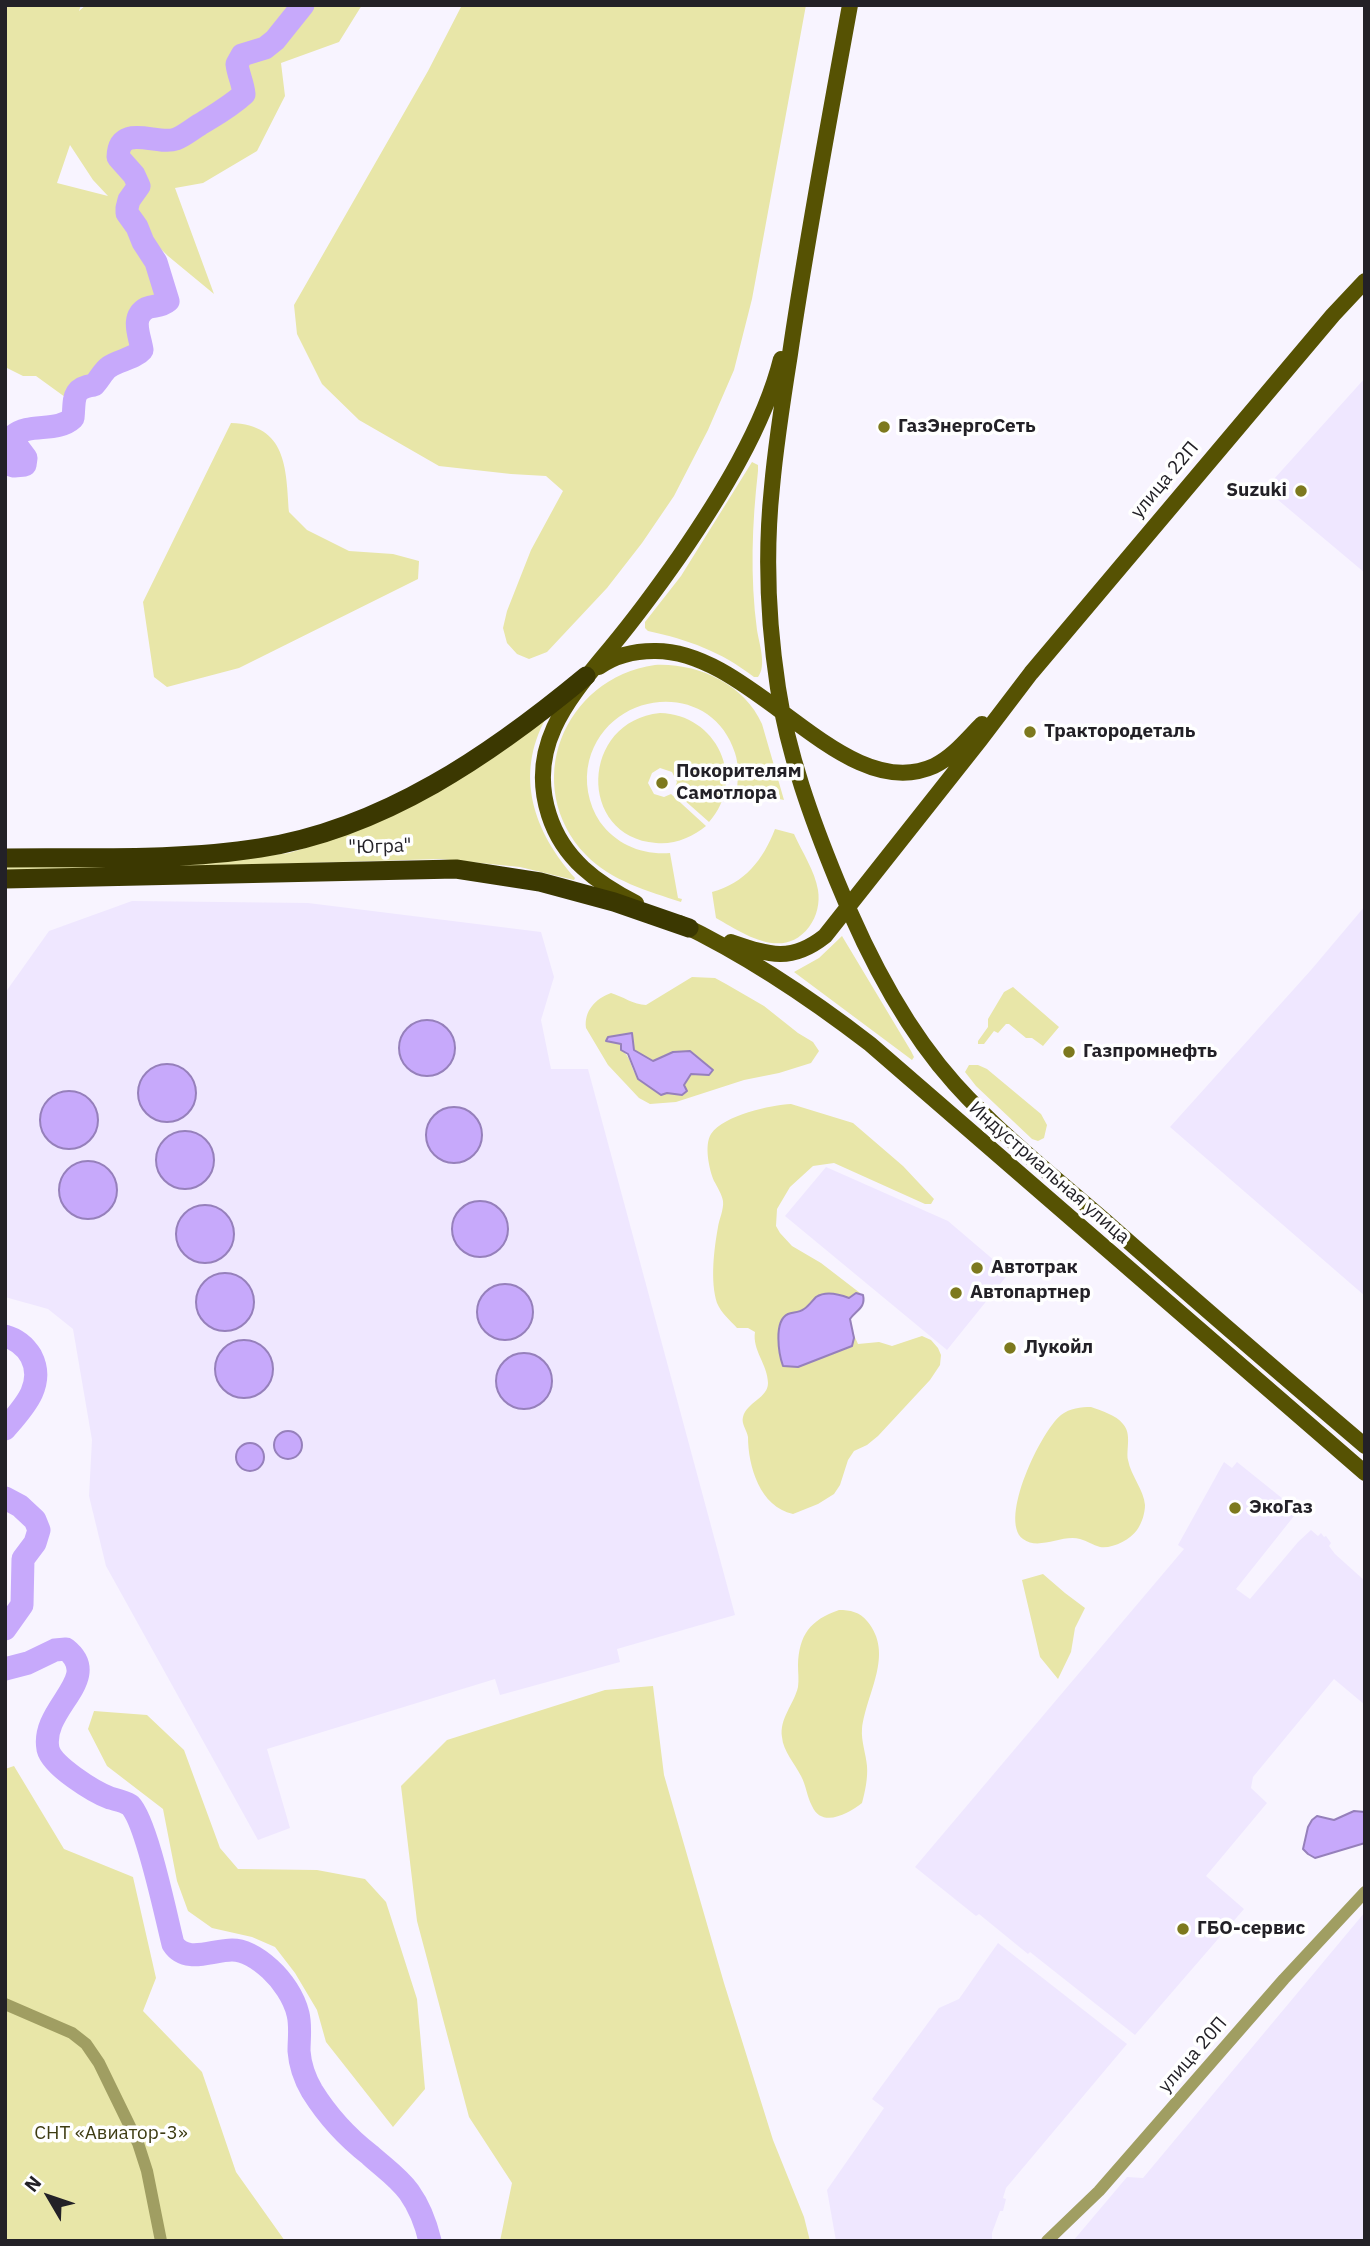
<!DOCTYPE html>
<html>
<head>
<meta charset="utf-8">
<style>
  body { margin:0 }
  #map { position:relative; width:1370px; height:2246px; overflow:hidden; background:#f8f4ff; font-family:"IBM Plex Sans",sans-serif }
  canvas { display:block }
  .frame { position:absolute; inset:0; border:7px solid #232127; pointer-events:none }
  .north { position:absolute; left:14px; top:2162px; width:70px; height:70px; -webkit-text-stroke:5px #fff; paint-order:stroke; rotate:309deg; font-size:19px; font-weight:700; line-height:28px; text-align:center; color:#232127 }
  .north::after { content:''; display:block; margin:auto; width:24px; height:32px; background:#232127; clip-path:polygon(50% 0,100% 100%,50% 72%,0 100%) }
</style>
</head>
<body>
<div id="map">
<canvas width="1370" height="2246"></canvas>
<div class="frame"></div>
<div class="north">N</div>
</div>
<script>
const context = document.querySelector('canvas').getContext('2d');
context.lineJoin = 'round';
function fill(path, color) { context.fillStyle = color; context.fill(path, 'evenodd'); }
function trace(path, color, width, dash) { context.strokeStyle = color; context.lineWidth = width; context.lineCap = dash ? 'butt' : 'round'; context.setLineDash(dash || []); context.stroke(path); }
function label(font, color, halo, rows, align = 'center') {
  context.font = font + ' "IBM Plex Sans",sans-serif'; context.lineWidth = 7; context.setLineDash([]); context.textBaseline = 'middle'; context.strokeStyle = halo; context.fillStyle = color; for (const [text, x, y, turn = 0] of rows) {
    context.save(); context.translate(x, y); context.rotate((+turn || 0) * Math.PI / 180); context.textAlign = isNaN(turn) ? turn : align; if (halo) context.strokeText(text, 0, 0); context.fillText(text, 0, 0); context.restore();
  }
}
const built = new Path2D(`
  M1365 378V573L1265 489Z
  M132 901 308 903 541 932 554 977 541 1020 551 1069H588L735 1615 617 1649 620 1662 500 1695 495 1679 267 1749 290 1828 258 1840 106 1566 89 1496 92 1440 73 1329 48 1309 5 1297V993L49 931Z
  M1365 906V1296L1170 1127 1311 970Z
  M826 1167 948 1221 1009 1273 947 1350 785 1216Z
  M1224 1462 1232 1468 1237 1462 1298 1511 1236 1589 1250 1599 1298 1542 1311 1530 1318 1536 1321 1533 1324 1537 1326 1536 1331 1543 1329 1546 1335 1554 1365 1581V1705L1334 1679 1253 1777 1251 1788 1267 1803 1206 1876 1244 1909 1135 2035 1030 1952 1028 1954 979 1914 976 1916 915 1867 1184 1549 1178 1545Z
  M1365 1912V2241H1073L1127 2177 1143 2178Z
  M998 1943 1127 2044 1006 2188 1003 2198 1006 2199 1003 2211H1000L992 2233V2241H836L827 2190 884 2108 872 2099 939 2008 959 1999Z`);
const green = new Path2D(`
  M5 5H81L79 11 86 5H362L339 42 281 63 285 96 257 151 203 183 175 188 214 294 168 256 122 211 127 227 161 295C132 314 131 311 133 347L108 358 92 376H85L65 397 36 376H23L5 367ZM70 145 93 180 108 196 57 183Z
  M462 5H806L752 299 734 370 708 430 674 496 642 543 607 588 547 652 529 659 517 654 507 643 503 628 507 611 531 550 563 491 546 476 511 474 439 466 359 420 322 384 297 334 294 305 428 71Z
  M231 423C287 425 286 468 289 512L307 530 349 551 393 554 419 561 418 579 239 668 167 687 154 677 143 602Z
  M752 462 758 465V471C752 524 750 577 757 630 759 643 767 666 758 677H754C720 651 689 640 648 631L645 628V622L681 576Z
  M655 665C698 663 744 684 762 724L784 800 737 790C738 778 739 765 735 753 712 679 608 688 589 761 584 781 588 804 600 822 617 845 642 855 670 853L678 898 682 899 681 902C648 891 611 881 586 855 520 786 563 678 655 665Z
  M660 713C716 714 748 779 709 822L674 791 677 782 672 772 660 768 652 773 648 783 654 794 664 797 671 794 706 826C693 837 674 845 656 843 577 837 580 721 660 713Z
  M546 718C514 776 534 832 575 878L574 880 520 867 440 859 5 872V866L235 860 289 853 321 843Z
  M775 829 794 834C802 852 815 871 818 890 820 903 817 916 809 927 783 961 744 934 716 918L712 892C745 883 763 860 775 829Z
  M842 936 911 1051 914 1057 912 1060 794 972 819 958Z
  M692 977 715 978 726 984 764 1006 798 1033 813 1042 819 1051 811 1063 779 1073 744 1080 676 1102 650 1104 639 1098 608 1065 586 1028C584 1011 595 999 611 993 622 996 634 1005 646 1005ZM631 1033 634 1050 653 1061 673 1052 690 1051 697 1058 709 1075 691 1074 684 1086 672 1094C659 1090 644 1088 636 1075 630 1066 631 1056 621 1050V1044L607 1041 608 1037Z
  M1013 987 1059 1027 1043 1046 1032 1038H1026L1009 1024H1006L998 1033 994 1031 984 1044H978V1041L988 1027V1019L1004 992Z
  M969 1065H978L987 1069 1041 1114 1047 1125 1044 1138 1038 1141 1032 1139 976 1086 965 1072Z
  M791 1104 853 1123 903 1166 934 1199 931 1204H925L834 1163 813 1166 790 1187 777 1209 776 1226 780 1233 792 1246 821 1263 860 1293 849 1298 841 1295 823 1294 815 1298 803 1311 787 1315 778 1342 781 1360 811 1362 823 1355 848 1348 854 1338 853 1333 858 1344 879 1342 892 1346 922 1336 931 1340 938 1348 941 1355 940 1365 930 1380 878 1436 867 1445 854 1451 848 1460 840 1485 834 1494 818 1504 793 1514C760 1507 748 1466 748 1437 747 1430 741 1424 743 1417 747 1402 768 1398 768 1383 768 1365 752 1350 755 1332L748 1328H737C730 1320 721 1313 717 1303 710 1281 714 1249 718 1227 719 1220 724 1209 723 1201 722 1195 717 1186 714 1181 709 1169 704 1145 711 1134 724 1115 771 1105 791 1104Z
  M1091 1407C1102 1411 1116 1415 1123 1424 1132 1434 1126 1449 1128 1460 1131 1476 1144 1490 1145 1505 1145 1513 1142 1523 1137 1530 1130 1540 1112 1549 1100 1547 1093 1545 1087 1541 1080 1539 1062 1534 1039 1551 1023 1539 998 1520 1041 1431 1061 1415 1070 1408 1081 1407 1091 1407Z
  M1043 1574 1065 1593 1085 1608 1075 1628 1071 1652 1058 1679 1040 1657 1022 1580Z
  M839 1610C850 1610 860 1612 867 1621 895 1654 866 1693 862 1729 861 1741 866 1754 867 1766 868 1778 865 1792 862 1803 849 1813 822 1829 812 1806 807 1797 806 1785 801 1776 795 1764 783 1751 782 1737 779 1719 794 1704 798 1687 799 1680 798 1672 798 1665 799 1635 810 1620 839 1610Z
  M653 1686 664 1775 724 1983 773 2140 804 2217 810 2241H500L512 2183 469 2117 417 1921 401 1786 447 1740 605 1690Z
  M94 1711 147 1715 184 1750 220 1848 238 1869 317 1870 365 1879 386 1902 417 1999 425 2089 393 2127 326 2042 317 2010 295 1973 275 1947 252 1937 212 1928 188 1911 177 1881 163 1809 107 1766 88 1729Z
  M14 1766 64 1849 133 1877 156 1978 143 2011 202 2072 236 2172 285 2241H5V1769Z`);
const water = new Path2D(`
  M399 1048a28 28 0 1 1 56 0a28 28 0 1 1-56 0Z
  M632 1033 634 1050 653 1061 673 1052 690 1051 713 1070 709 1075 691 1074 684 1085 687 1091 682 1095 667 1093 661 1095 638 1079 628 1054 621 1050V1044L606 1041 608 1037Z
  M138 1093a29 29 0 1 1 58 0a29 29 0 1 1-58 0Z
  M40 1120a29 29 0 1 1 58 0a29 29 0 1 1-58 0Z
  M426 1135a28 28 0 1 1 56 0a28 28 0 1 1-56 0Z
  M156 1160a29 29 0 1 1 58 0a29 29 0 1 1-58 0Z
  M59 1190a29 29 0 1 1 58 0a29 29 0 1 1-58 0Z
  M452 1229a28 28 0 1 1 56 0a28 28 0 1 1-56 0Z
  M176 1234a29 29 0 1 1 58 0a29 29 0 1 1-58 0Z
  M196 1302a29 29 0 1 1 58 0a29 29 0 1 1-58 0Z
  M477 1312a28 28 0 1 1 56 0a28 28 0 1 1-56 0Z
  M856 1293 863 1295C866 1308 856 1310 850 1319L854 1338 852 1346 798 1367 783 1366C779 1355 773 1321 788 1314 793 1312 799 1313 804 1309 809 1306 812 1301 816 1297 825 1291 839 1294 849 1298Z
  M215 1369a29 29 0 1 1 58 0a29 29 0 1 1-58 0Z
  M496 1381a28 28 0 1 1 56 0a28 28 0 1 1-56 0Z
  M274 1445a14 14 0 1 1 28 0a14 14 0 1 1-28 0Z
  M236 1457a14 14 0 1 1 28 0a14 14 0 1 1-28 0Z
  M1354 1811 1365 1812V1843L1315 1858 1308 1854 1303 1849 1308 1827 1312 1820 1317 1816 1334 1820Z`);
const river = new Path2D(`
  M5 463 14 466 25 465 26 458 14 442 13 436C29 422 57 433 73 418 75 399 71 388 94 385 100 379 103 371 109 367 119 360 134 359 142 350 140 336 130 317 147 308 154 305 161 307 168 301L156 262 143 242 137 227 127 213V208L129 200 139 186 134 175 118 157C119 122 157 146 176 139 184 136 191 130 199 125 215 115 230 107 244 94 243 83 238 74 237 64L242 55 265 48 275 40 303 5
  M5 1336C16 1339 25 1346 31 1356 46 1385 23 1408 5 1429
  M5 1498 20 1506 35 1520 39 1530 35 1543 23 1559 22 1605 5 1629
  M5 1669 28 1663 55 1650 66 1649C104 1679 40 1708 48 1749 52 1766 94 1792 110 1798 117 1800 124 1801 130 1805 147 1822 166 1917 173 1944 186 1964 212 1950 232 1950 246 1950 260 1960 270 1969 282 1980 294 1997 298 2014 301 2026 299 2039 299 2051 300 2065 305 2079 312 2091 327 2115 348 2138 370 2155 383 2167 398 2177 409 2192 419 2206 426 2224 430 2241`);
const minor = new Path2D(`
  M5 2004 72 2033 86 2044 99 2063 138 2143 147 2171 161 2241
  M1047 2241 1099 2191 1284 1979 1365 1892`);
const major = new Path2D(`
  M850 5C829 121 807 237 790 354 783 398 776 442 772 487 765 554 768 622 778 688 788 754 812 820 837 881 866 953 903 1026 955 1084 999 1133 1054 1177 1104 1220 1190 1296 1277 1371 1365 1446
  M599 667C616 655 635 651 654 651 753 649 843 807 934 766 953 757 967 739 982 724
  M636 903C597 883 563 859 549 815 526 744 571 696 612 646 636 617 658 587 679 557 719 499 764 427 781 359
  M679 923C748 956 809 997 870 1044L1365 1473
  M731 942C769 955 791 963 825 936L980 740 1031 673 1333 315 1365 281`);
const highway = new Path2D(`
  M5 858C88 857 179 861 260 848 383 829 492 754 586 676
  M5 879 456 869 540 882 614 902 689 928`);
const markers = [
  [884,427,7,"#7d791e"],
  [1301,491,7,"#7d791e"],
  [1030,732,7,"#7d791e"],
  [662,783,7,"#7d791e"],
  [1069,1052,7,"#7d791e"],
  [977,1268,7,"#7d791e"],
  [956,1293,7,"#7d791e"],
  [1010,1348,7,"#7d791e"],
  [1235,1508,7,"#7d791e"],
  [1183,1929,7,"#7d791e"]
];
const poiNames = [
  ["ГазЭнергоСеть",898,427],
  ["Suzuki",1287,491,"right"],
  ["Трактородеталь",1044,732],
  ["Покорителям",676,772],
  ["Самотлора",676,794],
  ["Газпромнефть",1083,1052],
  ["Автотрак",991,1268],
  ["Автопартнер",970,1293],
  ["Лукойл",1024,1348],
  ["ЭкоГаз",1249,1508],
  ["ГБО-сервис",1197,1929]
];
const streetNames = [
  ["улица 22П",1165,480,-50],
  ["\"Югра\"",380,847,-2],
  ["Индустриальная улица",1049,1173,41],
  ["улица 20П",1193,2055,-49]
];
const parkNames = [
  ["СНТ «Авиатор-3»",111,2134]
];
fill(built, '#efe7ff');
fill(green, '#e8e6a8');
fill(water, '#c7a9fb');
trace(water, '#9680bb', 2);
trace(river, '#c7a9fb', 23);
trace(minor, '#a09e62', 12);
trace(major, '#565203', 16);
trace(highway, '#3b3801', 19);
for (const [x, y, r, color] of markers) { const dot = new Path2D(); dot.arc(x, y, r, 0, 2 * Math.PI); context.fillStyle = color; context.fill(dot); trace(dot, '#fff', 2.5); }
label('bold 19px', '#232127', '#fff', poiNames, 'left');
label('19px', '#232127', '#fff', streetNames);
label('19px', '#3e3c13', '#fff', parkNames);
</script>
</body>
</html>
